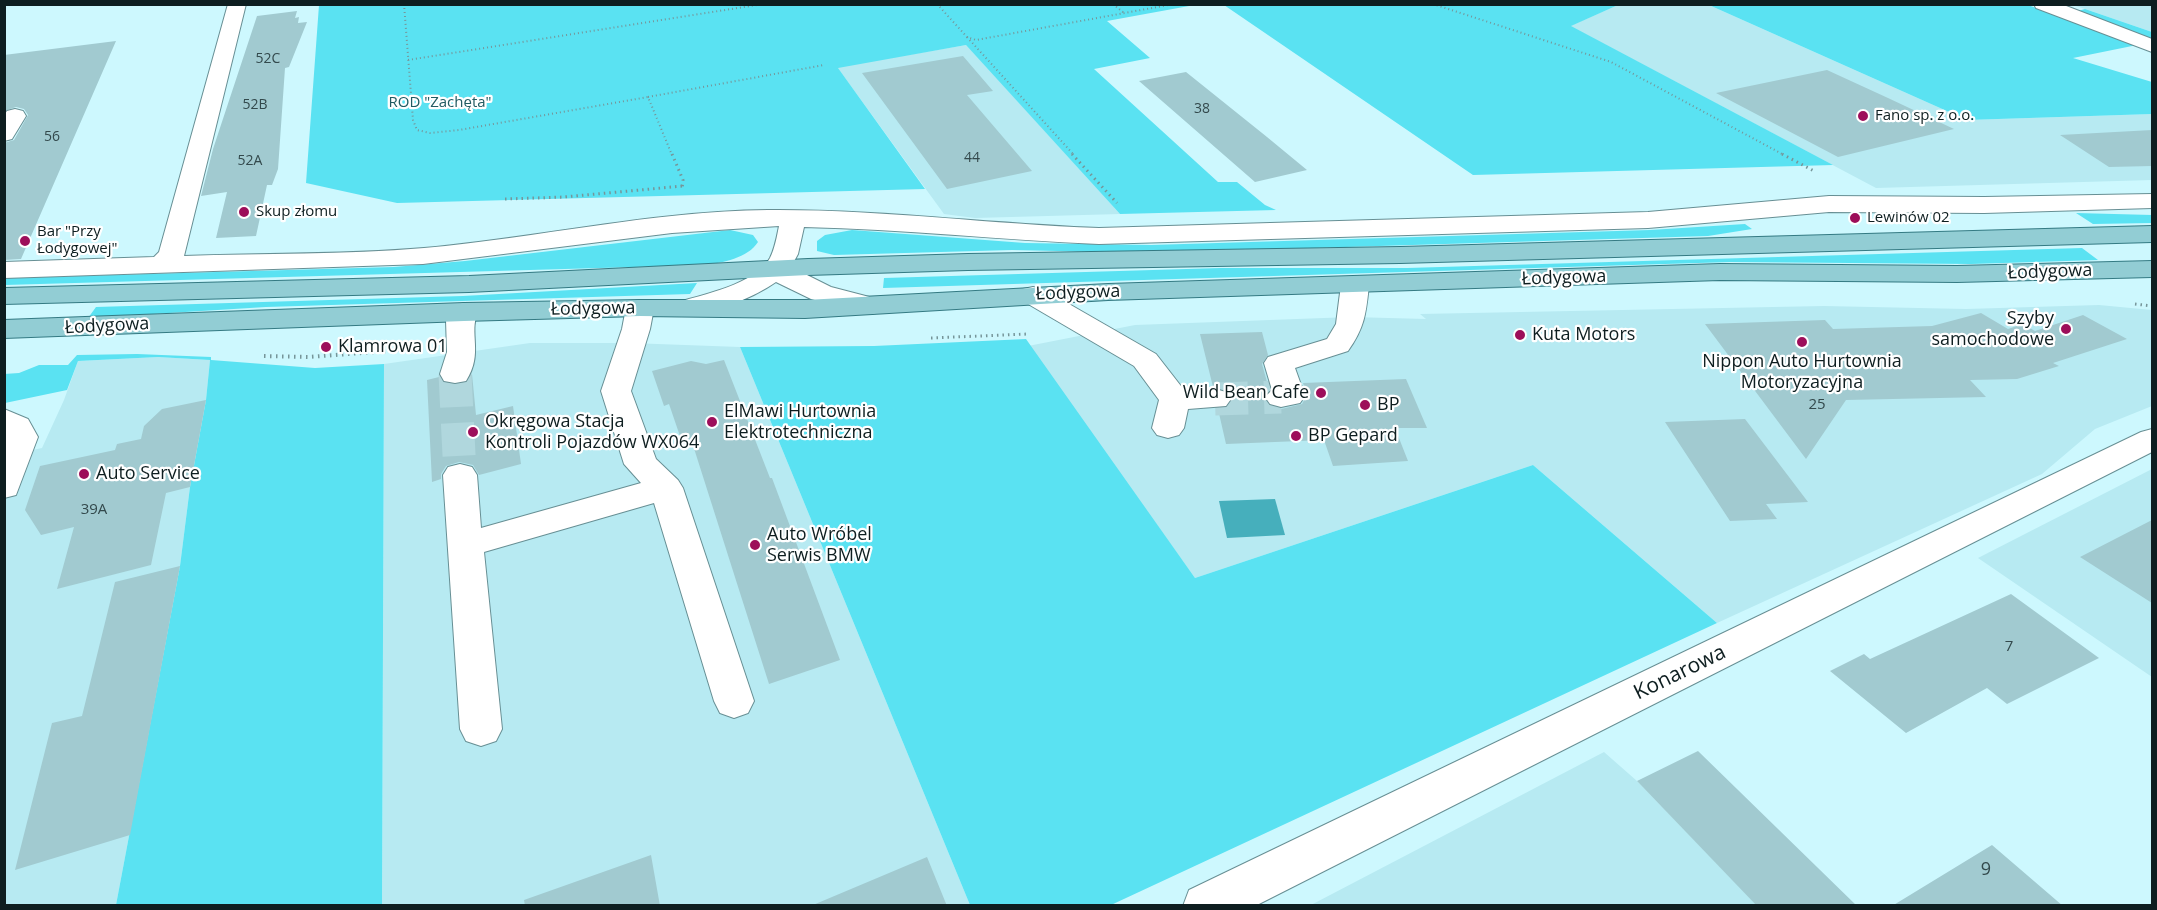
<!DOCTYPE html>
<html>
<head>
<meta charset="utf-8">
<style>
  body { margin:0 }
  #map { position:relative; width:2157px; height:910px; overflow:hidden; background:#cdf8fe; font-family:"Open Sans",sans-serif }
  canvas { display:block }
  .frame { position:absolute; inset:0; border:6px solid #0e1e20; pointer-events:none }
</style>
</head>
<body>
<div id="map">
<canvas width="2157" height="910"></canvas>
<div class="frame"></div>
</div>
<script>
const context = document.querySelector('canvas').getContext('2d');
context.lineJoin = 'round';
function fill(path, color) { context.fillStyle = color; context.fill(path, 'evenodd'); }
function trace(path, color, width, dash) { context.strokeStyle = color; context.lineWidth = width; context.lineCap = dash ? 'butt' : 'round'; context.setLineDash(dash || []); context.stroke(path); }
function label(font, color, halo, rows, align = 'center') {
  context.font = font + ' "Open Sans",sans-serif'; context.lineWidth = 4.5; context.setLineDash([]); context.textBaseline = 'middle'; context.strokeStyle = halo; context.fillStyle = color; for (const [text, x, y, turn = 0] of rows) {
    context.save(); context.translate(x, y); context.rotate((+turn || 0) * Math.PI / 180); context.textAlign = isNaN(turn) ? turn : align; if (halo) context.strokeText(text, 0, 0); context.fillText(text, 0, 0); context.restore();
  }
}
const built = new Path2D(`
  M1618 5H1709L1967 120 2152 114V180L1876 188 1570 26Z
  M2073 5H2152V32L2085 9Z
  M966 45 974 53 1120 214 975 218 944 214 837 67Z
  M2099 305 2152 310V406L2095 429 2042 474 1717 623 1533 465 1195 578 1028 346 1135 325 1351 317 1426 319 1420 314 1824 306 1966 309Z
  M530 343H630L740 347 970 905 382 906 384 364Z
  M158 357 210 360 206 400 190 487 180 566 116 905H5L4 456 42 448 64 400 78 361Z
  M2152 469V677L1978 558Z
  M1604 752 1637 781 1757 905 1309 906Z`);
const green = new Path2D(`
  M1200 4 1107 21 1150 58 1094 69 1218 182H1237L1265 205 1276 210 1120 214 966 45 838 68 925 189 397 203 306 183 319 5Z
  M1224 5H1618L1571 26 1833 165 1473 175Z
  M1709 5H2028L2137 45 2073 58 2152 82V114L1967 120Z
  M2085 9 2152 32V39L2078 11Z
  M2076 213 2152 215V223L2093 224Z
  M1745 224 1752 229 1708 236 1149 253 1012 250 834 255 817 251V241L825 235 852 230 1025 243 1151 245 1650 230Z
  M730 230 753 235 758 242C748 258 722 263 705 265L5 285 4 278 394 267 465 261Z
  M2082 248 2098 260 1971 264 1730 262 883 288 884 278 1220 268H1407Z
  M697 283 690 294 266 307 88 318 96 307 463 296Z
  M1026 339 1195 578 1533 465 1717 623 1111 905H970L740 347 874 346Z
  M137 354 211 357V360L315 368 384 364 382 905H116L180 566 190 487 206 400 210 360 158 357 78 361 67 390 5 403 4 374 19 373 39 365H68L77 355Z`);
const water = new Path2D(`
  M1275 499 1285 535 1227 538 1219 501Z`);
const building = new Path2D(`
  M297 11 295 18 299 17 298 23 307 22 289 67 285 68 278 169 272 185H267L256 236 216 238 227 192 201 196 213 149 257 16Z
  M116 41 21 259 4 260V143L14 140 28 115 24 109 16 107 4 111V55Z
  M963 56 993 91 967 95 1032 171 947 189 862 73Z
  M1827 70 1888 98 1954 129 1838 157 1716 93Z
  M1186 72 1267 137 1307 170 1255 182 1139 81Z
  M2152 130V166L2109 167 2060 135Z
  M1981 313 2008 329 2023 324 2035 331 2083 315 2127 339 2053 363 2059 366 2017 379 1970 380 1986 397 1846 400 1806 459 1705 324 1825 320 1833 329 1932 326Z
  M1262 332 1268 355 1262 364 1269 389 1263 397 1269 406 1281 409 1302 404 1307 395 1303 383 1406 379 1427 428H1395L1408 461 1333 466 1324 440 1226 444 1218 409 1228 407 1233 399 1227 390 1213 387 1200 334Z
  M724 360 770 478H772L840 660 769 684 691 439 682 442 669 404 664 406 652 371 691 361 706 364Z
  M472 374 476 415 513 406 521 464 479 475 473 465 459 462 446 466 441 474V479L432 482 427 380 439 377 444 383 455 385 466 383Z
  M206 400 190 487 166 493 151 565 57 589 74 527 41 535 25 510 40 466 115 450 117 444 141 439 144 426 162 409Z
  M1745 419 1808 502 1766 504 1777 519 1730 521 1665 422Z
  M2152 520V603L2080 557Z
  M180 566 130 835 15 870 52 723 82 716 115 582Z
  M2011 594 2099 658 2007 704 1987 688 1906 733 1830 671 1864 654 1870 659Z
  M1698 751 1857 906H1757L1637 781Z
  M1992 845 2063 906H1892Z
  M651 855 660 906H525L524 900Z
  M927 857 947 906H813V905Z`);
const minorTunnel = new Path2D(`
  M455 374 460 475
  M1215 399 1281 397`);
const pathFar2 = new Path2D(`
  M404 4 413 120 417 130 430 133 459 130 648 97 672 155
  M937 4 967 37 976 40 1174 4
  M1113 4 1124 13
  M1433 4 1611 62 1784 155
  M967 37 1074 155
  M408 60 763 4
  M648 97 824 65`);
const pathFar1 = new Path2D(`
  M672 154 683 180 682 189
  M1072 154 1117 203
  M1782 154 1814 171
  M505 199 564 197 683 186
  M2135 304 2152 306
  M931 338 1028 334
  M397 350H403`);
const path = new Path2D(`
  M264 356 308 357 403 350`);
const minor = new Path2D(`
  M228 4H246L184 256C264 253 344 255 424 248 538 238 652 211 768 210 878 209 989 224 1099 228L1648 212 1829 196 1984 197 2152 194V208L1984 213 1829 212 1648 228 1099 244C1001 240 903 229 804 227L798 254 791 267 831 287 881 300 885 306 881 312 871 314 811 299 776 282C755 297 700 321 675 315L671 309 675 303C702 295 756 284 770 258 775 248 777 236 779 226L672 233 423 264 4 278V262L154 257 159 252Z
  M2034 4H2061L2152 39V52L2036 8Z
  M15 109 23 111 26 116 12 139 4 141V115L7 111Z
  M1355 277 1365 279 1369 285C1366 313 1365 327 1348 351L1295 368 1305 396 1300 403 1281 407 1270 404 1265 397 1272 390 1264 363 1268 357 1327 339 1336 324 1341 285 1345 279Z
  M1033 287 1043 289 1156 354 1184 390 1215 389 1226 392 1231 399 1226 406 1188 409 1184 428 1179 435 1168 438 1157 435 1152 428 1159 400 1134 366 1023 301 1019 295 1023 289Z
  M640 300 650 302 654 308 650 329 631 391 656 459 678 480 683 488 754 701 748 713 734 718 720 713 714 701 654 503 484 552 502 729 496 741 481 746 466 741 460 729 443 475 448 467 460 464 472 467 477 475 481 528 641 483 624 464 601 391 622 329 626 308 630 302Z
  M464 303 474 306 478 312C468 333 484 353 466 381L455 383 444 381 440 374 447 352 446 320 454 306Z
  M4 409 28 419 38 437 16 495 4 498Z
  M2152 429V452L1255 906H1183L1189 890 2141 432Z`);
const major = new Path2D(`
  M2152 226V242L1400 263 968 270 808 275 469 292 4 304V288L469 276 808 259 968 254 1400 247Z
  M2152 261V277L1957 282 1720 280 1108 300 805 318 640 316 464 321 4 338V320L464 303 640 300H805L1108 284 1720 264 1957 266Z`);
const markers = [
  [1863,116,6,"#9d0e5a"],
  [244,212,6,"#9d0e5a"],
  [1855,218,6,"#9d0e5a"],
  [25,241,6,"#9d0e5a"],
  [2066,329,6,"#9d0e5a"],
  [1520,335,6,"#9d0e5a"],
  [1802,342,6,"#9d0e5a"],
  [326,347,6,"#9d0e5a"],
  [1321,393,6,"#9d0e5a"],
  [1365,405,6,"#9d0e5a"],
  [712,422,6,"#9d0e5a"],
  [473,432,6,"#9d0e5a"],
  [1296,436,6,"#9d0e5a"],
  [84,474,6,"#9d0e5a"],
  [755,545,6,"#9d0e5a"]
];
const farNumbernames = [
  ["52C",268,59],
  ["52B",255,105],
  ["38",1202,109],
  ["56",52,137],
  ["44",972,158],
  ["52A",250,161]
];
const farParknames = [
  ["ROD \"Zachęta\"",440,103]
];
const farPoinames = [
  ["Fano sp. z o.o.",1875,116],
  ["Skup złomu",256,212],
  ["Lewinów 02",1867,218],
  ["Bar \"Przy",37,232],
  ["Łodygowej\"",37,249]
];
const numberNames = [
  ["25",1817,405],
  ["39A",94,510],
  ["7",2009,647]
];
const streetNames = [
  ["Łodygowa",2050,272,-2],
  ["Łodygowa",1564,278,-2],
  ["Łodygowa",1078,293,-2],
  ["Łodygowa",593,309,-1],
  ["Łodygowa",107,326,-3]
];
const poiNames = [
  ["Szyby",2054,319,"right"],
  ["samochodowe",2054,340,"right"],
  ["Kuta Motors",1532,335],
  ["Klamrowa 01",338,347],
  ["Nippon Auto Hurtownia",1802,362,"center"],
  ["Motoryzacyjna",1802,383,"center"],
  ["Wild Bean Cafe",1309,393,"right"],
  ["BP",1377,405],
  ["ElMawi Hurtownia",724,412],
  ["Elektrotechniczna",724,433],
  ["Okręgowa Stacja",485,422],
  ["Kontroli Pojazdów WX064",485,443],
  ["BP Gepard",1308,436],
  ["Auto Service",96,474],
  ["Auto Wróbel",767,535],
  ["Serwis BMW",767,556]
];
const nearNumbernames = [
  ["9",1986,870]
];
const nearStreetnames = [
  ["Konarowa",1680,673,-26]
];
fill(built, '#b7eaf2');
fill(green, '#5ae2f2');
fill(water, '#46afbc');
fill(building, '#a1cad0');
trace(minorTunnel, '#b0d7dd', 33, [33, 16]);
trace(minor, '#678f94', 2);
trace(major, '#347a83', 2);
trace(pathFar2, '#769599', 2, [1, 3]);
trace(pathFar1, '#769599', 3, [1.5, 4]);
trace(path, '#769599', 4, [1.5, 4.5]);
fill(minor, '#fff');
fill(major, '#92cdd4');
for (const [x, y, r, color] of markers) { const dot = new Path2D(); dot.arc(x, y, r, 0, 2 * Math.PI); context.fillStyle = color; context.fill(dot); trace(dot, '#fff', 2); }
label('14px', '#33494c', null, farNumbernames);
label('15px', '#215b62', '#fff', farParknames);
label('15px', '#0e1e20', '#fff', farPoinames, 'left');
label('15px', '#33494c', null, numberNames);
label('18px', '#0e1e20', '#fff', streetNames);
label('18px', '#0e1e20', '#fff', poiNames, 'left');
label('18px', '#33494c', null, nearNumbernames);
label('21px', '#0e1e20', '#fff', nearStreetnames);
</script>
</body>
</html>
